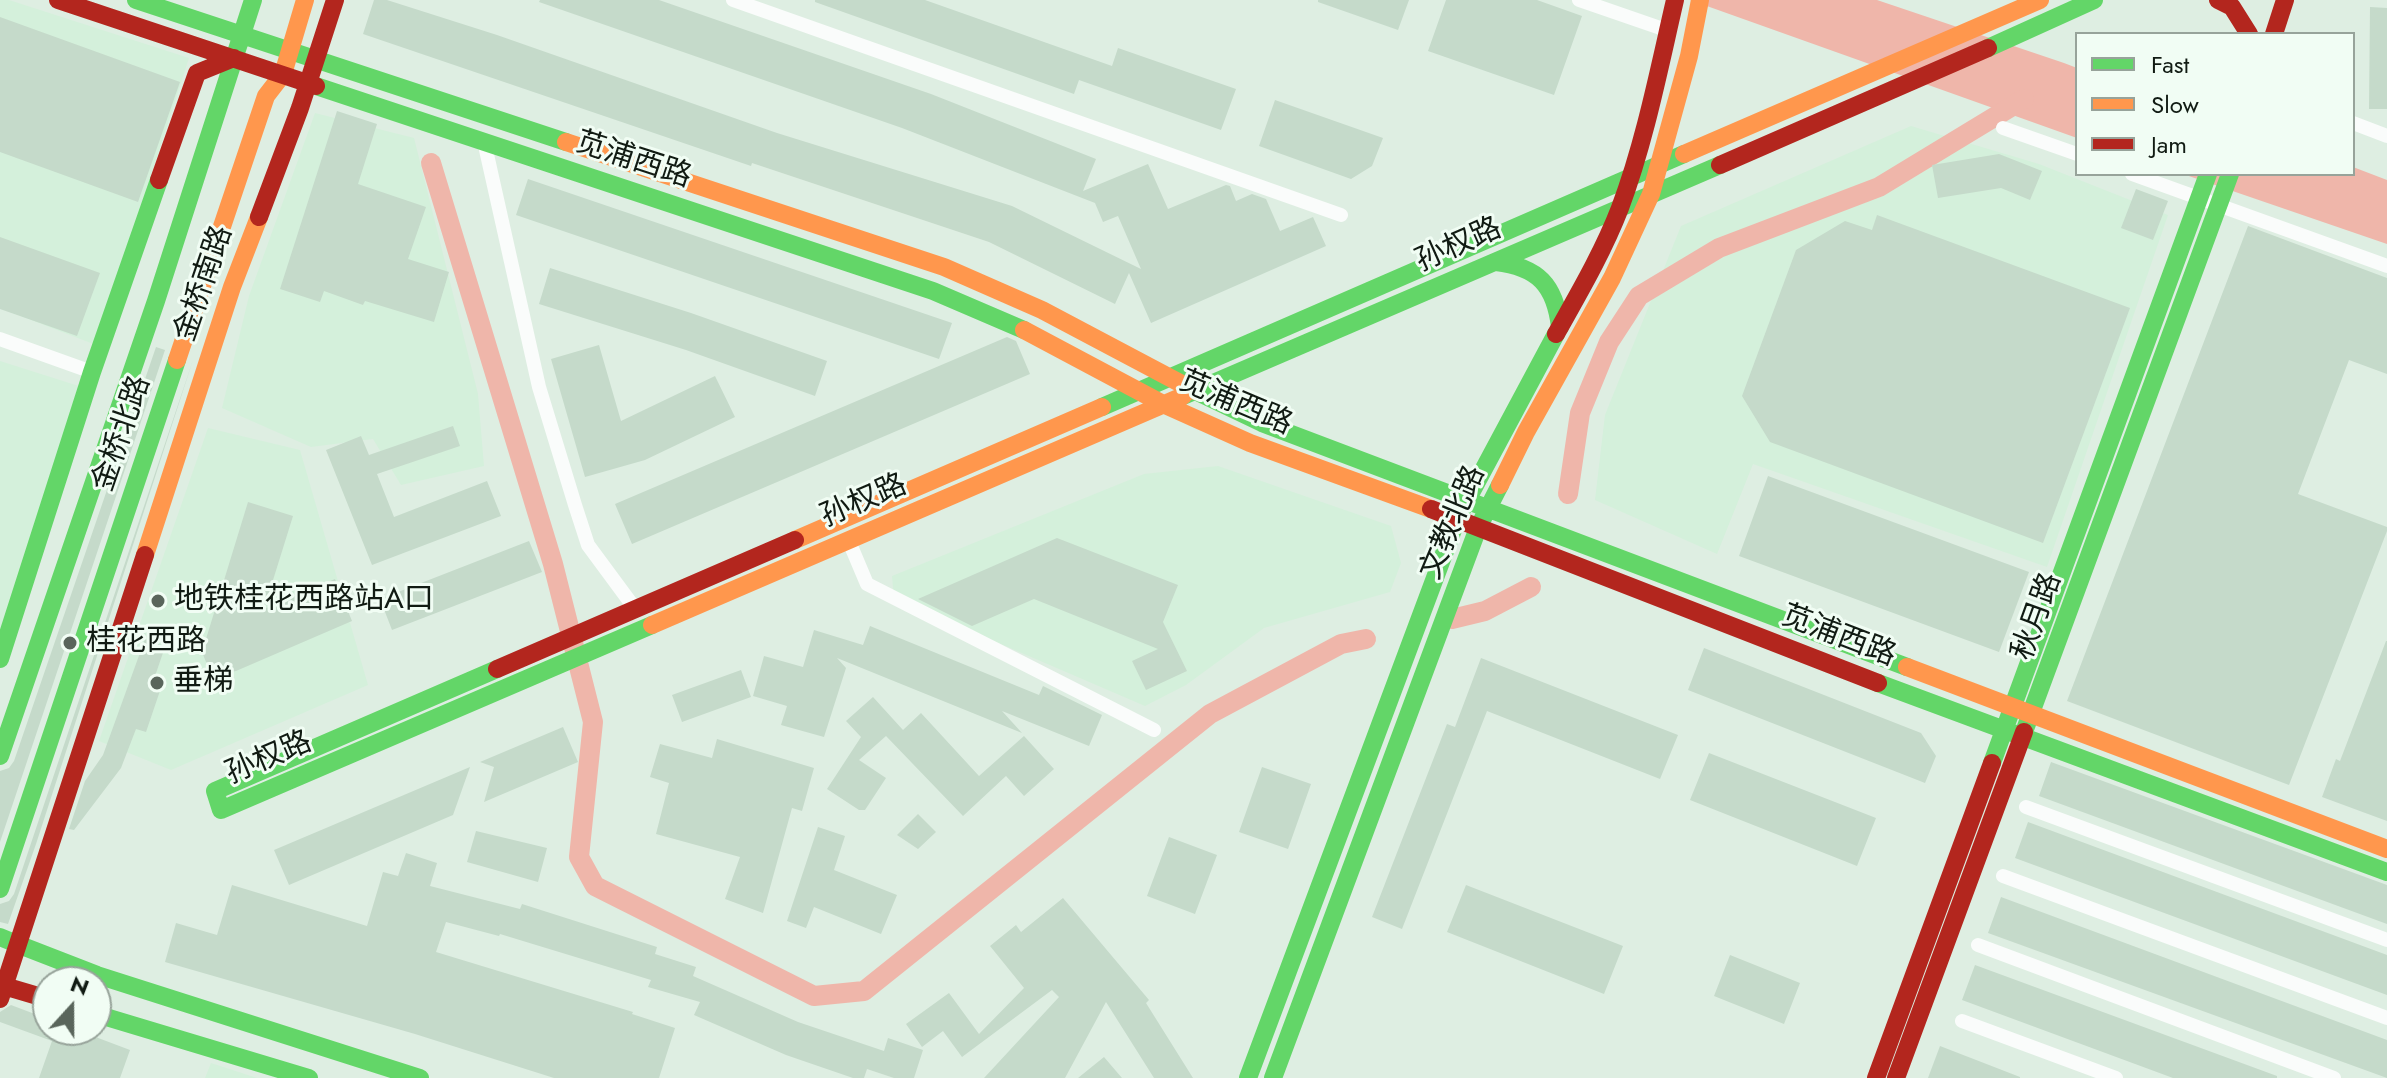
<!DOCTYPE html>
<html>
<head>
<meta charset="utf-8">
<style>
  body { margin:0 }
  #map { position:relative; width:2387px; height:1078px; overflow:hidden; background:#deeee2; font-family:Jost,sans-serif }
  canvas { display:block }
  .legend { position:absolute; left:2075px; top:32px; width:280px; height:144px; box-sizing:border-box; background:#f1fdf4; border:2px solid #97a39a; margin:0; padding:10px 14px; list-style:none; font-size:24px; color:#111b13 }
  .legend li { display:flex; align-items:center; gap:16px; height:40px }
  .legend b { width:40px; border:2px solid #97a39a }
  .north { position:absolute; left:32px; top:966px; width:80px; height:80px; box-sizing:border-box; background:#f1fdf4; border:2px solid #97a39a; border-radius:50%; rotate:21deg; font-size:22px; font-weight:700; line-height:32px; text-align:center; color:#111b13 }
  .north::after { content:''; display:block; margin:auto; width:28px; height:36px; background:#59655b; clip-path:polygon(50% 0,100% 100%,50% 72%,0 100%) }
</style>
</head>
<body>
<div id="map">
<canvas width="2387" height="1078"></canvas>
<ul class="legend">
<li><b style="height:10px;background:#63d668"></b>Fast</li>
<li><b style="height:10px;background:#ff974d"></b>Slow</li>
<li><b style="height:10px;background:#b3261e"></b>Jam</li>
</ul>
<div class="north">N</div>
</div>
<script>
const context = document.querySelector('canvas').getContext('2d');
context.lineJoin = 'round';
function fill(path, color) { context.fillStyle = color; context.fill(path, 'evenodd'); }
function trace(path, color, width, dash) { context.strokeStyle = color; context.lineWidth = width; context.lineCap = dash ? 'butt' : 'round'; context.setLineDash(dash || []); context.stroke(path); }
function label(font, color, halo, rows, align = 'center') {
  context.font = font + ' Jost,"Noto Sans SC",sans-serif'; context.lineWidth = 6; context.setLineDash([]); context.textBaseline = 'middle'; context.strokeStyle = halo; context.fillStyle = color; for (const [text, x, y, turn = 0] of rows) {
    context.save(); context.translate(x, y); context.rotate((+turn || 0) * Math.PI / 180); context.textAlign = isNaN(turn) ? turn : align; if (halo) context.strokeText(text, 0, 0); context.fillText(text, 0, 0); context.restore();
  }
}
const built = new Path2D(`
  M0 0H9L189 58 96 345 0 308Z
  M315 113 414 138 478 394 484 466 401 485 373 439 311 447 222 408 249 296Z
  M1911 126 2039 164 2168 215 2047 567 1753 464 1717 554 1595 500 1605 415 1681 226Z
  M0 361 85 388 0 647Z
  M208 428 300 450 368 685 171 770 99 741Z
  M1218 466 1391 526 1401 563 1390 592 1264 628 1186 685 1145 706 894 598 892 576 1144 474Z
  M211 1063 257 1078H205Z`);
const water = new Path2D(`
  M1690 0H1877L2064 63 2077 68V138Z
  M2353 167 2387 180V244L2183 174H2353Z`);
const canal = new Path2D(`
  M431 163 553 564 593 722 579 857 595 886 814 996 864 991 1210 714 1341 644 1366 639
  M1568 494 1580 413 1609 342 1639 296 1719 248 1879 187 2024 99
  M1452 619 1485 611 1531 587`);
const building = new Path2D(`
  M374 0H387L497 35 777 133 1012 206 1141 269 1118 216 1103 222 1095 203 902 128 539 2 540 0H659L931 94 1096 159 1083 191 1148 164 1168 209 1226 185 1230 186 1236 201 1252 194 1266 199 1280 231 1313 217 1326 246 1151 323 1129 273 1115 304 989 242 752 163 751 166 363 34Z
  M815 0H925L1112 66 1118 48 1236 89 1221 130 1079 80 1074 94 815 2Z
  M1318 0H1409L1398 30 1318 2Z
  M1446 0H1537L1582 16 1554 95 1428 51Z
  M2370 7 2387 8V109H2369Z
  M0 17 180 82 138 202 0 152Z
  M1275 100 1383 138 1372 166 1351 179 1259 146Z
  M337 111 377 124 358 184 426 207 408 259 449 272 434 322 365 301 363 305 324 291 320 302 280 289Z
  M1999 154 2042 171 2030 200 2001 188 1938 198 1932 165Z
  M528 179 952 323 939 359 516 215Z
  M2136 189 2168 201 2153 240 2121 228Z
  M1877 215 2130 308 2043 543 1770 442 1742 396 1796 250 1845 221 1872 230Z
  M2248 226 2387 278V374L2349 360 2298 494 2387 527V531L2289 785 2067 701Z
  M0 237 100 273 77 336 0 309Z
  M550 268 691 313 827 361 815 396 686 350 539 304Z
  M1007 337 1016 341 1030 374 632 544 615 504Z
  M599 345 621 421 715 376 735 417 645 460 585 477 551 359Z
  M156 347 165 350 0 842V771L9 768 14 761Z
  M193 360 36 844 8 924 0 922V904L9 901 14 894Z
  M453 426 460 446 377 474 394 517 487 481 501 516 372 565 326 450 361 436 369 455Z
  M1768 476 2029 572 1999 652 1739 556Z
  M248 502 293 516 264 609 335 579 352 621 236 671 225 673 206 662 202 652Z
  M1057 538 1178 585 1163 622 1187 671 1146 690 1132 661 1158 649 1034 599 972 626 918 599Z
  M529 541 542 572 392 630 380 599Z
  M870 626 1039 695 1043 686 1102 715 1089 746 1002 711 1022 733 837 658 846 668 824 737 781 725 787 706 753 696 764 656 803 667 814 630 863 645Z
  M145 639 165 647 155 676 164 679 146 732 136 729 121 768 74 830 69 829 85 781 103 755Z
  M2386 641H2387V821L2322 797 2336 759 2340 761Z
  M1704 648 1921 733 1936 756 1925 783 1688 690Z
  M1481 658 1678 735 1660 779 1487 711 1402 929 1372 917 1447 724 1455 727Z
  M741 670 751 697 682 722 672 695Z
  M873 697 903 730 921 713 979 776 1024 736 1054 769 1024 796 1006 776 963 816 886 736 859 760 886 778 865 810H859L827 789 861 737 846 721Z
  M563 727 578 762 484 802 494 767 480 762Z
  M717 739 814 768 802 811 792 808 763 913 725 899 740 857 656 834 669 783 650 777 660 744 712 758Z
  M1709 753 1876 818 1857 866 1690 800Z
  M2051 762 2387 885V924L2039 796Z
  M470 767 453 815 289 885 274 850Z
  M1262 767 1311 784 1288 849 1239 832Z
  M918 814 936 832 918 849 897 835Z
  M2028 822 2387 955V995L2015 858Z
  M818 827 845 836 834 870 897 895 881 934 814 907 806 928 787 921Z
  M476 831 547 848 538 882 467 862Z
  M1169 837 1217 855 1195 914 1147 896Z
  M406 853 437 863 430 886 520 909 522 904 657 947 655 954 696 967 693 976 798 1022 884 1051 888 1038 923 1050 914 1078H894L867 1069 864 1078H853L786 1055 694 1015 700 1002 648 987 651 980 500 934 499 936 446 922 436 952 633 1012 632 1014 675 1028 659 1078H554L415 1034 165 962 176 923 217 935 232 885 367 926 383 872 398 876Z
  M1466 885 1623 946 1604 994 1447 932Z
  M2001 897 2387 1040V1078L1988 933Z
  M1063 898 1149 1000 1146 1003 1193 1078H1154L1106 1002 1065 1078H984L1059 997 1052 990 962 1057 943 1031 922 1047 906 1024 949 993 979 1034 1024 988 990 946 1016 925 1021 932Z
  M1730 955 1800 983 1784 1024 1714 996Z
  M1975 965 2277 1076V1078H2173L1962 1000Z
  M11 1005 48 1019V1030H77L130 1050 120 1078H39L52 1041 0 1022V1012Z
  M1940 1046 2020 1077V1078H1928Z
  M1104 1057 1122 1078H1078Z`);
const street = new Path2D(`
  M733 0 1341 215
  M1579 0 1669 31
  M2353 123 2387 136
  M2003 128 2077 154
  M484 141 539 387 575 505 588 545 636 610
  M2132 174 2387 266
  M0 339 92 372
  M848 539 867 584 1154 730
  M2026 807 2387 940
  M2003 876 2387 1018
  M1978 945 2334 1078
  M1962 1021 2116 1078`);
const fast = new Path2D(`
  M136 0 566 142
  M1988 48 2094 0
  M316 86 933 291 1024 330
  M1496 262C1538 267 1555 285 1560 327
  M1195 391 1262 423 1907 667
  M1183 396 1720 165
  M1102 407 1684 154
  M0 659 92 372 159 180
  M497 669 215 791 221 810 652 625
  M1878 683 2387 872
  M2024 732 2230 174
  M0 756 156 301 253 0
  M1992 763 2208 174
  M0 889 177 360
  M0 937 17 944
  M17 944 97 975 420 1078
  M96 1014 309 1078
  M1248 1078 1457 519 1556 334
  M1273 1078 1478 528 1500 485`);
const slow = new Path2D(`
  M566 142 944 267 1042 310 1195 391
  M1684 154 2040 0
  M1024 330 1163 404 1250 443 1431 509
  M177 360 266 96 283 74 305 0
  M1500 485 1526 432 1612 278 1651 194 1689 56 1700 0
  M795 540 1102 407
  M145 555 232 287 259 217
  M652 625 1183 396
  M1907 667 2387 849
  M0 985 4 986`);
const jam = new Path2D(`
  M58 0 316 86
  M2218 0 2232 7 2249 34
  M2274 34 2285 0
  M1720 165 1988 48
  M159 180 197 73 234 58
  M259 217 300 108 335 0
  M1556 334C1579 293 1603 252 1620 208 1645 141 1659 69 1675 0
  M1431 509 1878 683
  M497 669 795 540
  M4 986 48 999
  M0 999 145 555
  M1876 1078 1992 763
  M1896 1078 2024 732`);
const markers = [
  [158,601,8,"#59655b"],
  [70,643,8,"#59655b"],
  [157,683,8,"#59655b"]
];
const streetNames = [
  ["苋浦西路",633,161,18],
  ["孙权路",1459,246,-24],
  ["金桥南路",205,284,-71],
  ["苋浦西路",1235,404,23],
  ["金桥北路",123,434,-71],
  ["孙权路",864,502,-23],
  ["文教北路",1454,523,-67],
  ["秋月路",2038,617,-70],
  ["苋浦西路",1838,637,21],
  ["孙权路",269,759,-23]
];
const poiNames = [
  ["地铁桂花西路站A口",174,601],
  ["桂花西路",86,643],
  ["垂梯",173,683]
];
fill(built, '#d4f0db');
fill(water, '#efb6aa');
trace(canal, '#efb6aa', 20);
fill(building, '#c5daca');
trace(street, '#fafcfb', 14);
trace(fast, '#63d668', 18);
trace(slow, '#ff974d', 18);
trace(jam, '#b3261e', 18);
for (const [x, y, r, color] of markers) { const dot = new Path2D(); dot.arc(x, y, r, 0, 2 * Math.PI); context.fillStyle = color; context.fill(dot); trace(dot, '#f1fdf4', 3); }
label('30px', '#111b13', '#f1fdf4', streetNames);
label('30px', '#111b13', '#f1fdf4', poiNames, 'left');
</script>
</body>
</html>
